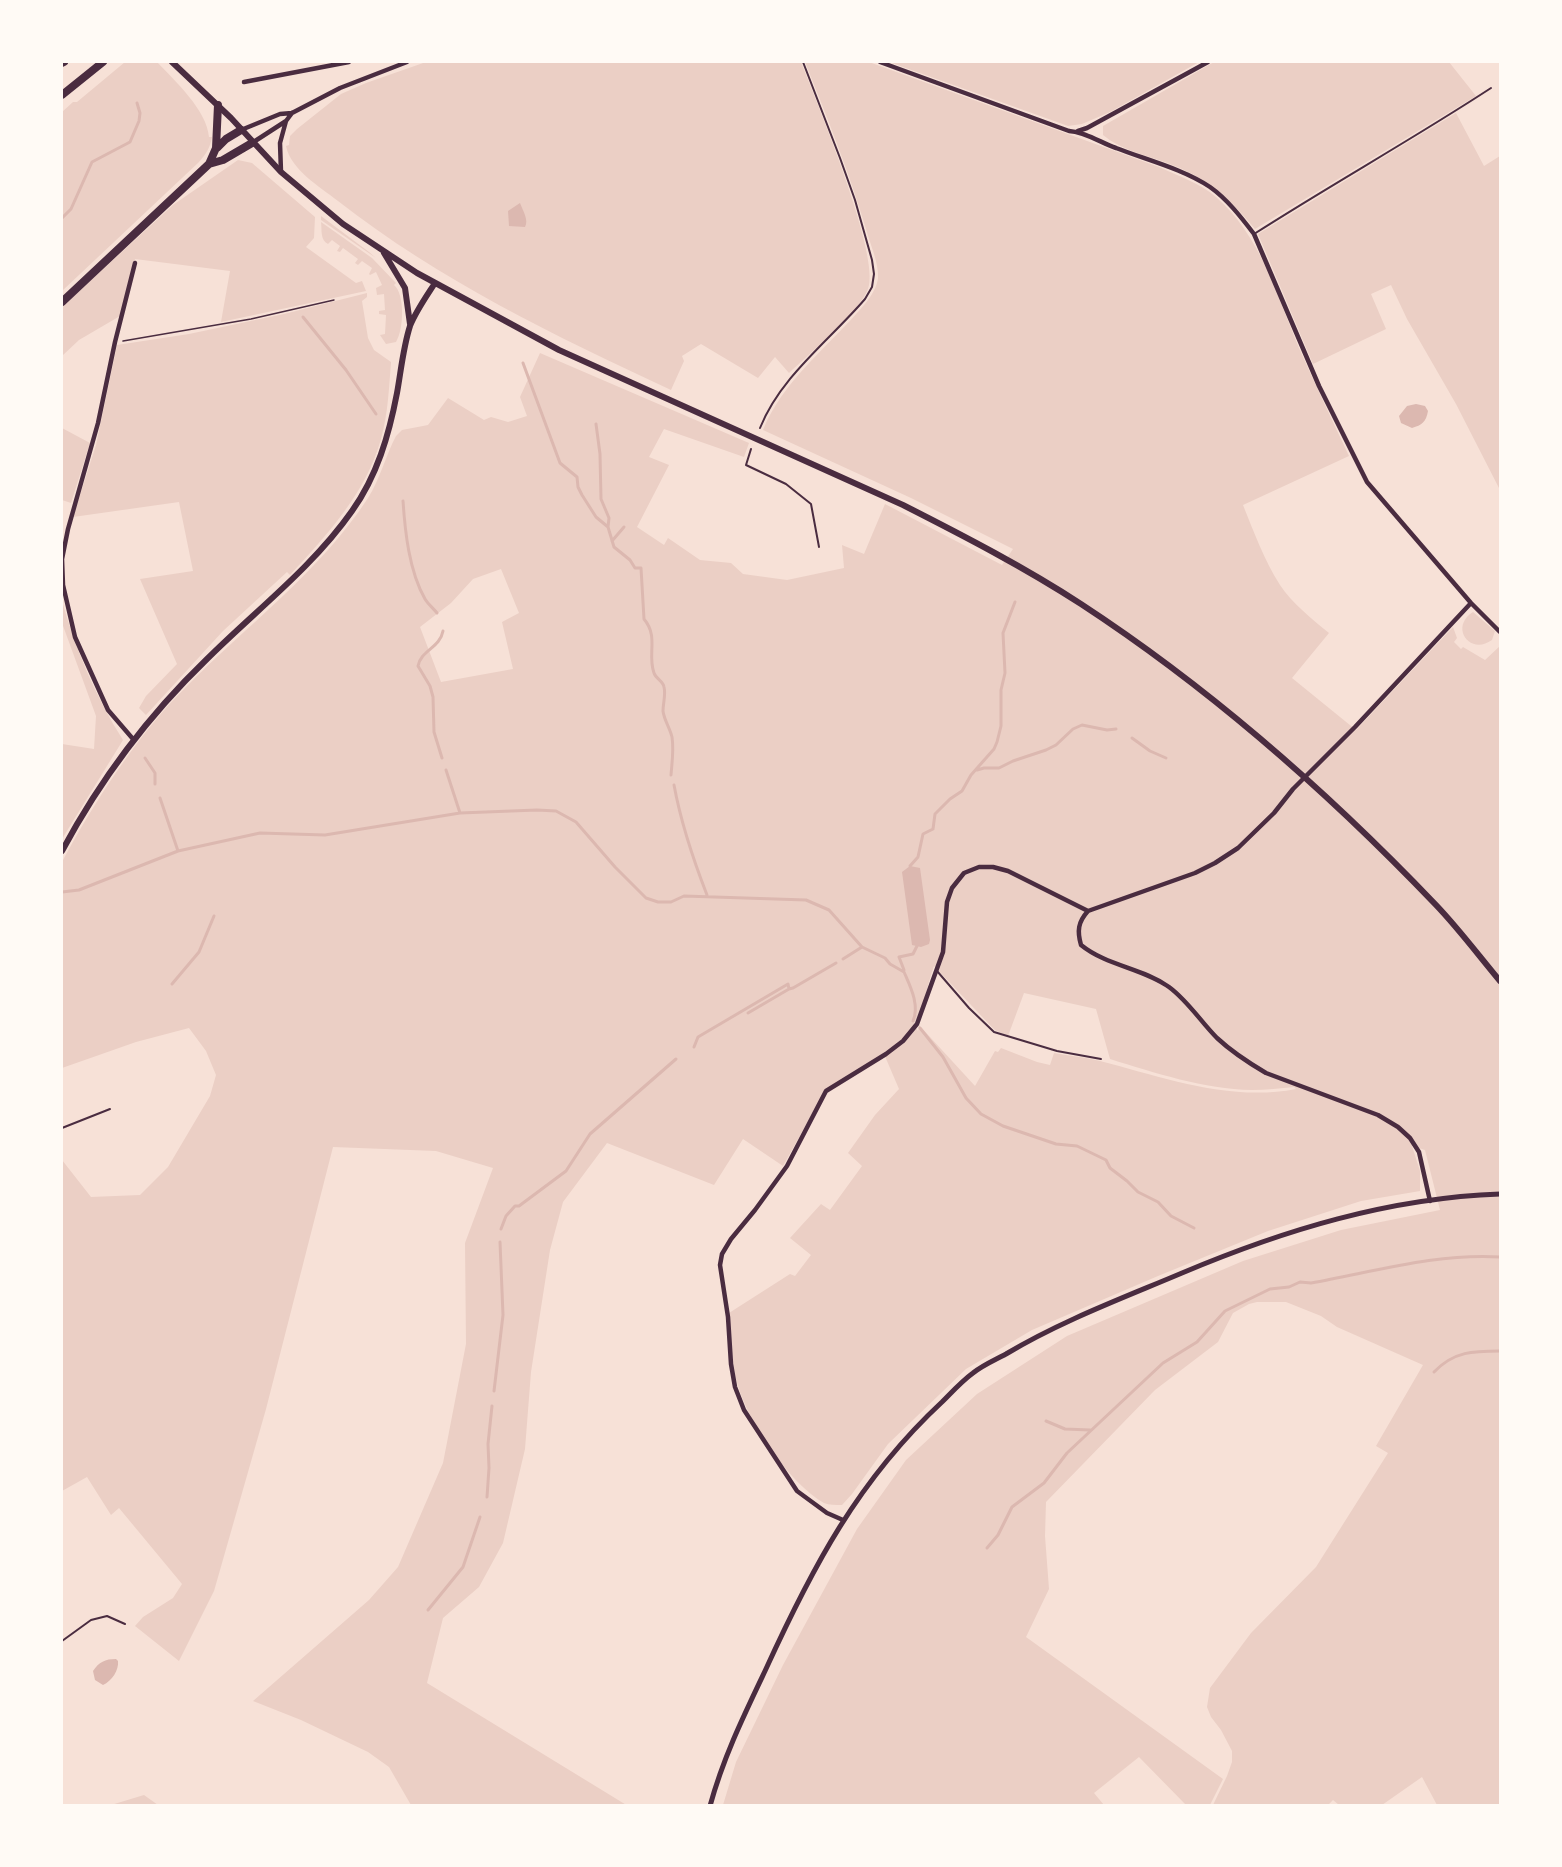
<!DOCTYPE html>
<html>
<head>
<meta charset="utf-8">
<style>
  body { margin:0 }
  #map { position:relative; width:1562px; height:1867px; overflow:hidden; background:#f7e1d7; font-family:Jost,sans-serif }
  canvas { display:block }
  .frame { position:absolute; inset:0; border:63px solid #fffaf5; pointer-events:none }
</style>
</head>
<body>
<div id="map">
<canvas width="1562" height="1867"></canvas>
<div class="frame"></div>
</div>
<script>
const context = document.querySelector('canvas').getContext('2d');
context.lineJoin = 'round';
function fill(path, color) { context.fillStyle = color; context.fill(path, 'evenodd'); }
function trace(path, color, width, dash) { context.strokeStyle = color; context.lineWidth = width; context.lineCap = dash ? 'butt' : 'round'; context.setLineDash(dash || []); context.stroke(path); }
const green = new Path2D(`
  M125 62H157C174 80 207 110 209 137H212C210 148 206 154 199 162L62 291V112L73 102H77Z
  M426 62H801C816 101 881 256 868 289 860 311 808 355 789 373L775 357 758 378 701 344 682 356 684 361 671 390C555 336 439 280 338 201 319 186 291 170 286 146L289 145 290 136 297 129 341 94 366 83Z
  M805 62H869L1159 167C1178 176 1200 183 1216 197 1260 235 1277 295 1299 348 1315 384 1332 420 1349 456L1243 505C1254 532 1264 560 1280 585 1292 603 1312 619 1329 633L1292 678 1356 730 1453 627 1457 638 1454 642 1461 649 1463 647 1485 660 1500 646V1805H1437L1422 1777 1382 1805H1339L1333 1800 1327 1806 1213 1805 1227 1776 1232 1762V1751L1221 1730 1211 1717 1207 1707 1210 1688 1251 1633 1316 1567 1388 1453 1376 1446 1423 1365 1337 1327 1321 1316 1286 1302H1257L1249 1304 1233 1313 1218 1342 1155 1390 1046 1502 1045 1536 1049 1589 1026 1637 1223 1779 1210 1805H1186L1139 1757 1094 1793 1104 1805H723L736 1762 783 1665 857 1529 906 1460 977 1394 1067 1336 1243 1261 1341 1230 1440 1210 1425 1150 1412 1146 1420 1171V1191L1361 1201 1268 1231 1158 1276 1032 1330 966 1369 888 1444 852 1494 842 1505C836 1505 829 1505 824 1503 790 1484 749 1423 738 1386 731 1363 731 1337 729 1313L790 1274 795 1276 811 1255 790 1238 821 1204 830 1210 862 1166 848 1153 875 1115 899 1089 884 1054 826 1089 783 1166 743 1139 714 1185 607 1143 563 1202 550 1250 531 1372 525 1449 503 1543 479 1587 443 1618 427 1683 628 1806 411 1805 389 1767 368 1752 301 1720 253 1701 369 1600 398 1567 443 1463 466 1344 465 1243 493 1168 436 1151 333 1147 266 1409 214 1591 179 1661 135 1626 143 1617 173 1598 182 1584 119 1508 111 1515 87 1477 62 1491V1160L91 1197 140 1195 168 1167 210 1096 216 1075 206 1051 189 1028 136 1042 62 1068V862C93 804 138 734 185 688 246 626 320 572 368 498 380 479 386 455 396 436L402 430 428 425 448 398 484 420 491 417 508 422 527 416 520 397 540 353 749 443 744 457 664 429 649 457 669 465 637 527 664 545 668 538 700 560 731 563 743 574 787 580 844 568 842 545 864 554 885 504 1002 565 1013 549 911 498 763 430C782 383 824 350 857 313 865 305 877 290 878 278 879 263 870 244 866 229 849 172 827 117 805 62ZM501 569 519 613 502 622 513 669 441 682 420 627 451 603 473 579ZM934 966 989 1024 995 1030 1008 1036 1024 993 1096 1009 1110 1059C1155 1073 1204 1089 1252 1090 1266 1090 1281 1088 1294 1087L1296 1089C1229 1102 1163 1077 1100 1061 1085 1057 1069 1056 1054 1053L1050 1065 1037 1062 1001 1048 998 1052 995 1051 975 1086 919 1025 918 1031 914 1024C924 1008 927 985 934 966Z
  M889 62H1199L1110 112 1082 124 1068 126 1057 122Z
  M1214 62H1449L1476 96 1255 229C1229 198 1206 177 1167 163 1145 155 1121 150 1103 135V126Z
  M1456 113 1484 166 1500 156V490L1456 404 1407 319 1391 285 1371 294 1386 329 1313 364 1258 234Z
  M238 160 252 163 315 217 314 238 306 247 356 283 362 281 366 291 221 322 230 271 135 259 120 316 79 340 62 356V307L173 205Z
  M321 216 369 252 376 258 321 220Z
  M321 222 372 258 396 283 394 285C405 294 404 329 396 342L386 344 380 335 385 334 386 315 379 314V311L385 310 384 294 377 295 376 288 382 285 376 272 370 275 369 274 372 268 362 261 358 265 355 263 358 259 343 248 340 252 337 251 340 246 332 240 328 244C320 240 322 230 321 222Z
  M367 293V297L362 301 368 338 374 350 391 362C389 388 388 414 381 439 366 493 327 535 290 575L287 572 223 631 146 715 139 708 146 696 177 664 140 579 193 571 179 502 73 517 96 445 117 345 189 334 284 314Z
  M62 428 90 443 71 503 62 500Z
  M62 601C76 650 95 696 123 740L62 839V744L94 749 96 716 62 623Z
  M1473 612 1495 631 1492 640C1470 656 1449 627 1473 612Z
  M144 1795 158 1805H111Z`);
const water = new Path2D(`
  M520 203C523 211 529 220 525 227L509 226 508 211Z
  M1416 404 1425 406 1428 411C1426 422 1422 425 1412 428L1401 423 1399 416 1407 406Z
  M910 866 920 868 930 940 929 944 921 947 912 945 902 872Z
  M116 1659 118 1661C119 1670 112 1681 103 1685L95 1680 93 1671C99 1662 105 1659 116 1659Z`);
const stream = new Path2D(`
  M62 218 71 209 92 162 130 142 139 121 140 113 137 103
  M303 317 346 370 376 414
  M523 363 560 463 577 477 578 487 582 495 596 517 608 527 614 547 630 560 635 568H641L644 619C659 637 647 654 654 673 656 679 663 681 664 687 666 695 663 703 663 711 664 720 670 728 672 737 674 750 672 762 671 775
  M596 424 600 454 601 499 609 518 608 527
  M403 501C405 531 409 571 425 599 428 604 433 608 437 613
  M612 541 624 527
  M1132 738 1150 751 1166 758
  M145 758 155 773V784
  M442 758 434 732 433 697 430 686 418 666C421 650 440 648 443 631
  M446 770 460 813
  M977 770 984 768H999L1013 761 1046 750 1056 745 1073 729 1082 725 1107 730 1116 729
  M674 785C681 823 693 859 707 895
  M160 798 178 851
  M910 866 918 857 923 834 933 829 935 814 950 799 962 791 971 775 994 749 997 742 1001 726V690L1005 673 1003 633 1015 602
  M62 892 79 890 178 851 260 833 325 835 460 813 537 810 556 811 576 822 615 867 646 898 658 902H671L684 896 806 900 829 910 862 947 885 958 890 964 904 972C910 986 920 1005 913 1021
  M843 959 862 947
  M904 970 899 957 913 954 917 946
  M172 984 199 952 214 916
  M748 1013 789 989
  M920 1028 943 1057 966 1098 981 1114 1003 1126 1056 1144 1077 1146 1106 1160 1110 1168 1127 1181 1138 1192 1158 1202 1171 1216 1194 1228
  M694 1047 698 1037 788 984 789 989 793 988 836 963
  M501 1229 506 1216 515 1206H519L566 1171 590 1134 676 1059
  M1434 1372C1454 1351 1474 1351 1500 1351
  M494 1391 503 1315 500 1242
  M1046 1421 1065 1429 1090 1430
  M487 1497 489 1468 488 1444 492 1406
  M987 1548 998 1535 1012 1507 1044 1483 1067 1453 1163 1363 1197 1342 1225 1311 1270 1289 1289 1287 1300 1282 1311 1283C1373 1272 1437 1253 1500 1257
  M428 1610 463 1567 480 1517`);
const path = new Path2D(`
  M123 341 251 319 334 300`);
const service = new Path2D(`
  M1254 234C1332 184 1413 139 1491 88
  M760 428C781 376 829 341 865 299L872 287 874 274 872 260 855 200 840 158 803 62
  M751 449 746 465 786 484 811 504 819 547
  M937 971 969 1008 994 1032 1057 1051 1101 1059
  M62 1128 110 1109
  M62 1641 91 1620 107 1616 125 1624`);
const minor = new Path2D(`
  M880 62 1069 131C1086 132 1101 143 1116 148 1147 160 1183 169 1210 187 1227 199 1241 217 1254 234L1319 386 1367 482 1471 603 1500 632
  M244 82 349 62
  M241 130 280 114 292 113 340 88 407 62
  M1078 131 1087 128 1208 62
  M252 143 286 121 292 113
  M281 172 280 143 286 121
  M133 739 108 710 75 637 63 585 62 559 68 529 98 423 115 342 135 263
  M1430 1201 1419 1152 1410 1138 1398 1127 1378 1115 1266 1073C1249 1063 1232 1052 1217 1038 1201 1022 1188 1001 1169 987 1142 968 1107 966 1081 945 1077 931 1078 922 1088 911L1195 873 1215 863 1238 848 1274 813 1293 789 1355 727 1471 603
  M843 1520 827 1513 797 1491 744 1410 735 1387 731 1364 728 1317 720 1265 722 1254 731 1239 755 1210 787 1166 826 1091 886 1054 903 1041 917 1024 943 952 947 902 952 888 964 873 979 867H993L1008 871 1088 911`);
const tertiary = new Path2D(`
  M710 1806C723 1758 744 1715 765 1671 812 1568 858 1480 942 1402 952 1392 962 1381 973 1373 983 1365 995 1360 1006 1354 1061 1321 1123 1298 1182 1273 1284 1230 1389 1198 1500 1194`);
const secondary = new Path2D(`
  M172 62 231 118 281 172 343 224 417 273 559 350 903 505C964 536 1024 567 1081 604 1211 689 1329 793 1436 905 1459 929 1479 956 1500 981
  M384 253 405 288 410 324
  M62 851C100 780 148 716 206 660 255 611 312 568 352 511 377 476 389 435 397 393 401 371 403 348 410 326 416 311 426 297 435 283`);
const motorway = new Path2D(`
  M62 63 64 62
  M62 95 103 62
  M217 148 226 139 241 130
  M209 164 223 160 252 143
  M62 302 209 164 216 148 218 105`);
fill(green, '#ebcfc5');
fill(water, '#dcb8b0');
trace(stream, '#dcb8b0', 3);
trace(path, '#4a2c40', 1.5);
trace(service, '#4a2c40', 2);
trace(minor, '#4a2c40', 4.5);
trace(tertiary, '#4a2c40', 5);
trace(secondary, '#4a2c40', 6);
trace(motorway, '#4a2c40', 8);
</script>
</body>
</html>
